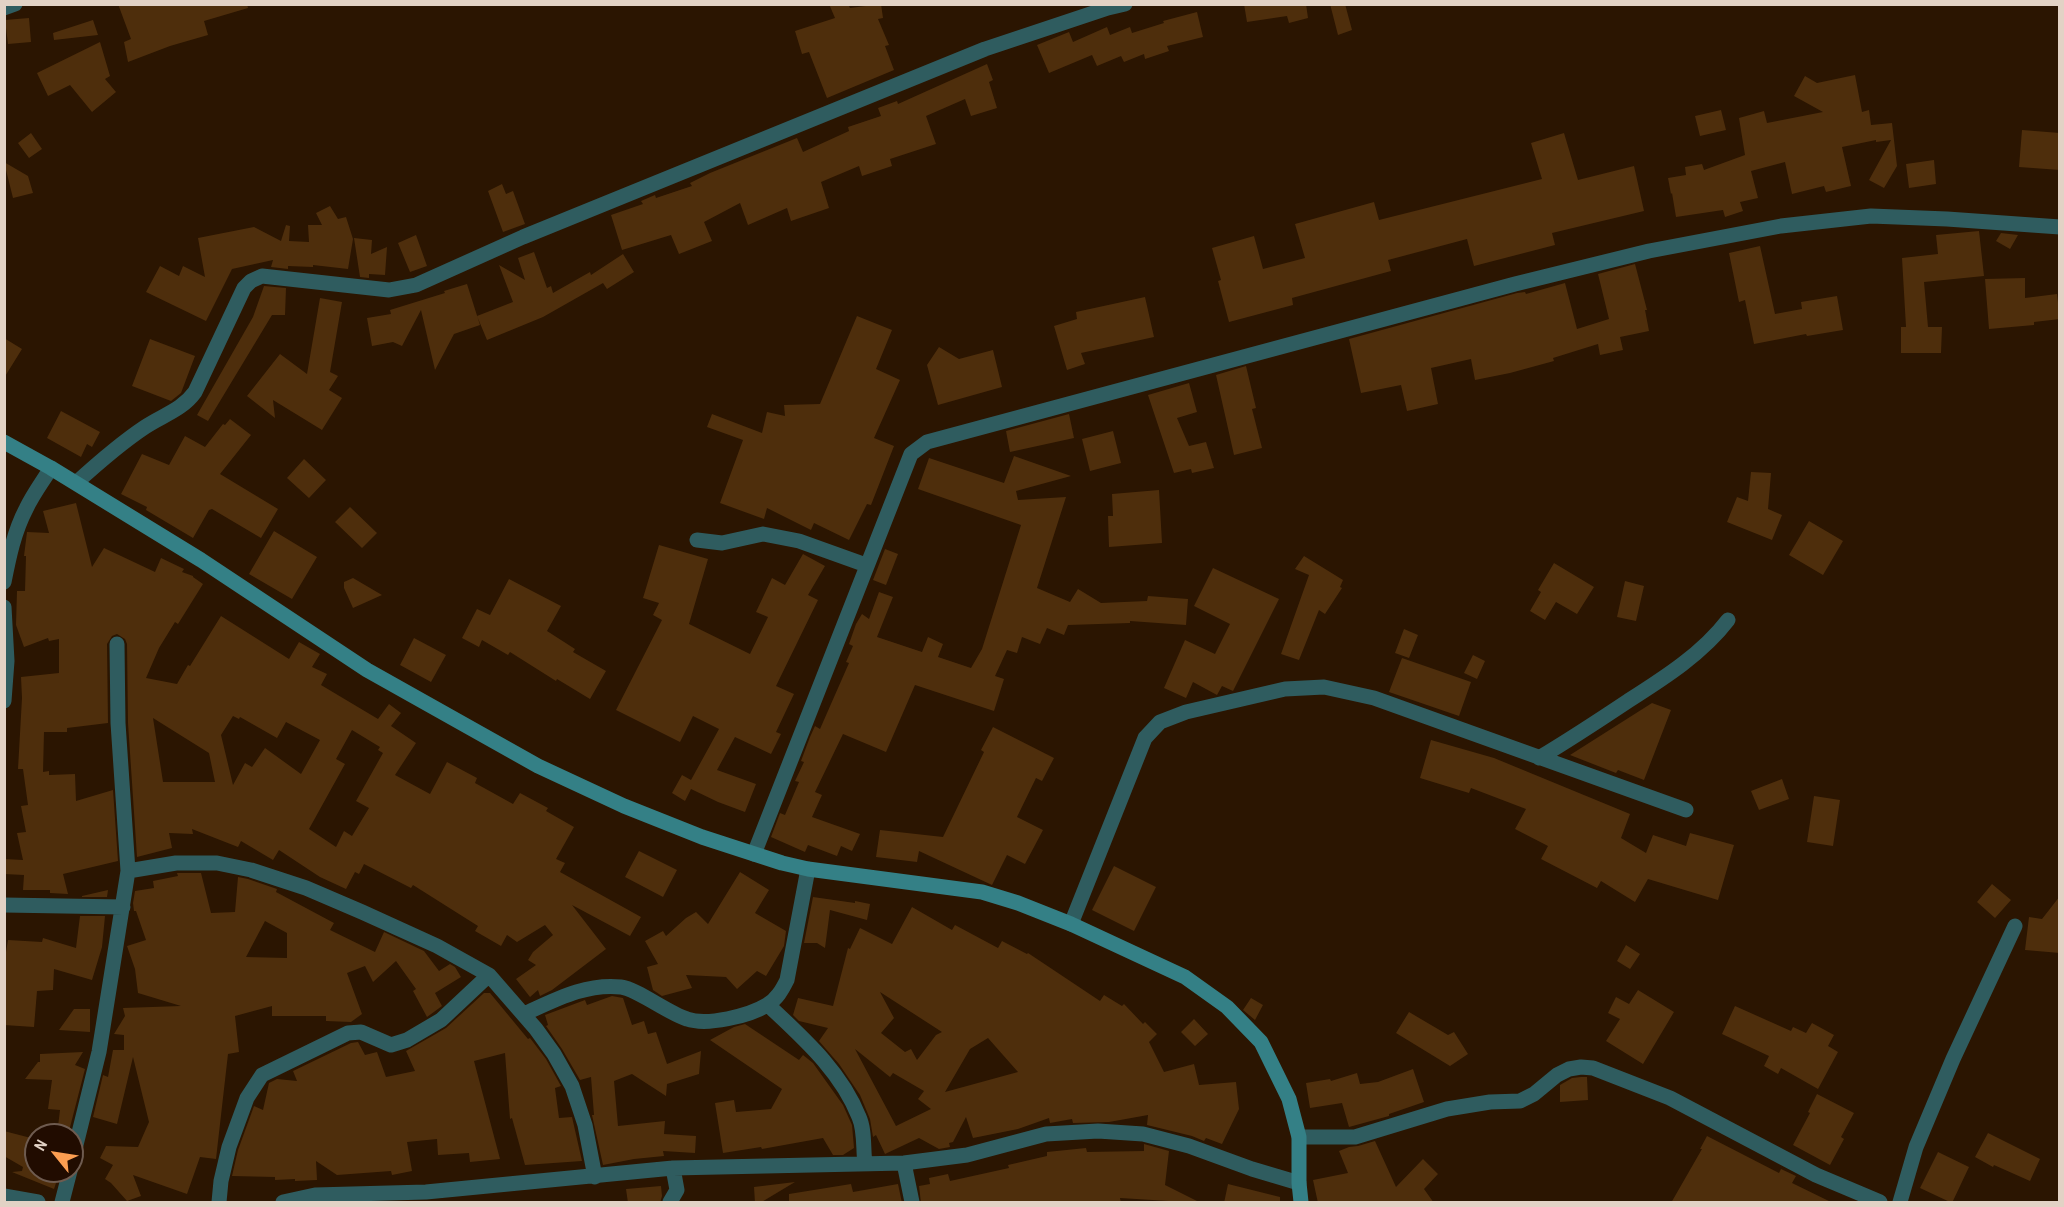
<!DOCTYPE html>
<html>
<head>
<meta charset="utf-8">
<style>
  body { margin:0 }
  #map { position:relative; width:2064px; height:1207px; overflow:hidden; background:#2b1501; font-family:"Archivo Narrow",sans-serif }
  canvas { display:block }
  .frame { position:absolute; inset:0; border:6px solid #e2d2c5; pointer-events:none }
  .north { position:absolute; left:24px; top:1123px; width:60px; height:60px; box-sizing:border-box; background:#210c00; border:2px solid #6e5b4f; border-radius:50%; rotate:300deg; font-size:16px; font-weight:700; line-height:24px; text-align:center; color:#e2d2c5 }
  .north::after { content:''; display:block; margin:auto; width:21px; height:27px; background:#fb9e51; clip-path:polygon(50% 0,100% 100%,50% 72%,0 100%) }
</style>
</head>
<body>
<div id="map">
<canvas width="2064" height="1207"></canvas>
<div class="frame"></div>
<div class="north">N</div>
</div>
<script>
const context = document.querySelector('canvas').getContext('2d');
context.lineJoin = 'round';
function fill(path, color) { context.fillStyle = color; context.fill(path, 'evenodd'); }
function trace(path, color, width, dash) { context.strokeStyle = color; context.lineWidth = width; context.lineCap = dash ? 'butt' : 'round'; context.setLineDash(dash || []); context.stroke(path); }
const building = new Path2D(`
  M118 4H247L248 8 204 21 208 35 170 46 128 62 124 42 131 39Z
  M829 4H848L850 8 881 4 883 18 878 19 889 45 885 46 894 70 827 98 809 52 802 54 795 31 835 18Z
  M1244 4H1306L1308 18 1289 23 1287 16 1247 22Z
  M1330 4H1345L1352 30 1338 35Z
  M1197 12 1203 37 1167 46 1169 51 1145 59 1144 54 1124 62 1121 56 1097 66 1092 55 1049 73 1037 45 1069 32 1073 42 1107 27 1110 35 1130 27 1132 33 1164 23 1163 21Z
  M29 18 31 42 8 44 5 20Z
  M93 20 98 35 54 40 53 33Z
  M100 42 110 76 105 79 116 92 92 112 70 85 48 96 37 73Z
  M987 64 993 80 989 82 997 108 971 116 965 99 926 116 936 144 890 159 892 166 862 176 859 166 821 182 829 208 791 221 787 208 748 225 740 203 704 222 712 241 679 254 671 235 622 250 611 215 643 204 641 201 655 195 656 198 692 186 690 183 710 173 797 138 803 152 849 131 848 127 881 116 878 108 897 101 898 104Z
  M1855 75 1862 112 1869 110 1871 125 1892 123 1897 166 1884 188 1869 180 1891 140 1876 142V140L1842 147 1851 186 1826 192 1824 186 1792 194 1785 162 1751 171 1758 198 1740 202 1743 211 1725 217 1723 210 1676 217 1672 193 1671 194 1668 178 1686 175 1685 167 1702 164 1704 170 1745 155 1739 118 1764 111 1767 123 1823 112 1794 96 1805 76 1817 83Z
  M1721 110 1726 130 1700 136 1695 116Z
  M2022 130 2060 133V170L2019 167Z
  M31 133 42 149 29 158 18 143Z
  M1564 133 1578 180 1634 166 1644 211 1552 233 1555 245 1474 266 1467 239 1388 260 1391 271 1292 298 1293 305 1229 322 1218 281 1221 280 1212 248 1254 236 1263 269 1305 258 1295 224 1374 202 1379 220 1542 179 1531 143Z
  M1934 160 1936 184 1909 188 1906 164Z
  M4 162 28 176 33 193 13 198Z
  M502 184 506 194 513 191 525 224 503 232 488 191Z
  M330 206 338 219 346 217 353 239 348 269 313 265V267L288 266V269L271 267 273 260 232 269 206 321 146 292 160 266 179 276 183 266 205 277 198 238 254 227 281 241 286 225 290 226 289 241 309 242 308 225H322L316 213Z
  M1979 231 1984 276 1924 282 1928 327H1942L1941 353H1901V327H1906L1902 258 1938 254 1936 235Z
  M2001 233 2018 235 2010 249 1996 241Z
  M416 235 427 266 410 272 398 243Z
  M354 238 372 240 371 254 387 247 385 275 369 274V278L360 277Z
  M1760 246 1775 314 1802 309 1801 302 1837 296 1843 330 1807 336 1806 334 1754 344 1745 300 1739 302 1729 253Z
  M534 252 547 288 551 286 553 293 590 272 591 275 623 254 634 272 607 289 603 283 543 317 487 340 477 316 513 302 499 265 525 280 518 258Z
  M1635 264 1647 310H1645L1649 331 1620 337 1623 350 1600 355 1598 344 1553 358 1554 361 1510 373 1475 380 1471 359 1431 368 1438 404 1407 411 1401 385 1361 393 1349 339 1517 293 1525 292 1526 294 1565 283 1577 329 1609 319 1598 274Z
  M2025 278V298L2057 294 2060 319 2034 322V325L1989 329 1985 279Z
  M467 284 480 325 454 334 435 370 421 310 402 346 393 342 372 346 367 318 391 314 390 310 445 293 444 291Z
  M264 286 286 288 285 315H272L208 421 197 415 253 317Z
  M1145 297 1154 337 1081 353 1085 364 1067 370 1054 326 1077 319 1076 312Z
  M320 298 342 302 330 372 338 376 329 390 342 398 322 430 273 400 275 418 247 396 280 354 307 374Z
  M857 316 892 330 876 369 900 380 874 438 894 446 871 505 867 504 849 540 814 523 811 530 767 508 764 519 720 503 743 440 707 427 712 414 762 433 767 412 785 416 784 405 820 404Z
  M4 338 22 349 4 378Z
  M150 339 195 356 181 393 171 401 132 386Z
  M939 347 959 359 993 350 1002 387 938 405 927 365Z
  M1246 366 1256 408 1252 409 1262 448 1234 455 1216 375Z
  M1189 383 1197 412 1177 418 1189 446 1206 442 1214 468 1192 473 1191 469 1174 473 1148 395Z
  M61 411 100 432 92 447 87 444 81 457 47 438Z
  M1069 414 1074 438 1010 452 1006 431Z
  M230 419 251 435 220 474 278 509 261 538 212 509 209 510 193 538 146 510 147 507 121 494 142 454 169 465 185 436 205 447 223 424 225 425Z
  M1113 431 1121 463 1090 471 1082 439Z
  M1014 456 1071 476 1016 491 1018 500 1066 497 1037 588 1070 602 1078 589 1101 603 1147 601 1148 596 1188 599 1186 625 1130 621V623L1068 625 1064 635 1047 628 1040 644 1022 637 1017 653 1007 650 995 676 1004 679 994 711 915 685 886 752 843 734 815 792 822 795 812 817 860 834 852 851 841 846 837 856 808 845 805 852 771 837 780 813 785 815 799 782 795 781 804 762 801 761 810 737 815 726 820 729 849 663 846 662 853 646 849 644 856 624 862 614 869 619 879 592 893 597 877 637 922 652 928 637 943 644 938 657 971 668 982 649 1021 525 918 489 929 458 1004 483Z
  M304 459 326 480 309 498 287 478Z
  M1751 472 1771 473 1768 509 1782 515 1772 540 1727 522 1737 497 1748 501Z
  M1159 490 1162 543 1109 547 1108 516H1113L1112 494Z
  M76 503 92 567 104 548 155 572 161 558 184 569 182 572 193 576V577L203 584 178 624 175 622 159 648 146 678 177 684 188 665 190 666 221 616 289 659 299 642 320 654 312 667 327 674 321 685 378 719 389 704 401 713 391 726 416 743 395 775 430 794 447 762 477 778 475 783 513 804 520 793 548 808 546 811 574 827 556 859 565 863 560 872 641 917 630 936 572 905 606 949 552 990 540 996 538 990 530 997 516 979 536 965 528 960 533 952 553 935 545 925 517 942 507 935 501 946 475 931 478 926 413 885 411 888 364 864 359 874 355 872 346 889 320 877 279 850 273 860 241 841 238 847 192 829 193 834 169 833 172 848 137 857 128 723 127 644 125 639 117 634 112 636 107 644 108 723 67 728V732H44L43 772 49 771V775L75 774 76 801 113 790 118 861 63 874 68 894 50 893V890H23L24 875 4 874V859L23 860 17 833 26 832 21 806 28 805 23 769H18L22 698 21 677 59 673V639L49 641 48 638 24 647 16 625 17 591H25L26 556H24L27 532 49 533 43 511ZM233 716 239 719 240 717 277 738 286 722 320 740 301 774 265 748 252 767 245 763 233 785 221 735ZM153 718 209 753 215 782H163ZM352 730 380 747 378 750 383 753 356 801 369 808 352 836 344 831 336 847 309 829 345 764 336 759Z
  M350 507 377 533 362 548 335 522Z
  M1809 521 1843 541 1823 575 1789 555Z
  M274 531 317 557 292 599 249 574Z
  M659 545 708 559 689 624 750 654 768 617 756 612 772 578 785 585 803 554 825 566 808 595 818 600 776 686 794 694 776 732 781 734 771 754 735 737 717 770 756 784 745 812 718 802 691 789 685 801 672 793 682 775 691 780 719 729 693 716 680 742 616 710 662 620 653 615 659 603 643 598Z
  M885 549 898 554 886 585 873 580Z
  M1304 556 1343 580 1340 587 1342 588 1325 614 1319 610 1299 660 1281 654 1309 575 1295 569Z
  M1554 563 1594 587 1577 614 1556 602 1545 620 1530 611 1541 592 1538 590Z
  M1213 568 1279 599 1233 691 1222 686 1217 695 1193 682 1186 698 1164 688 1185 640 1215 654 1230 624 1194 606Z
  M353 578 382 595 353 608 344 588V582Z
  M509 579 561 606 547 631 575 649 573 652 606 671 590 699 557 679 556 681 510 652 508 655 482 640 479 647 462 638 477 609 490 615Z
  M1625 581 1644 586 1636 621 1617 617Z
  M1404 629 1418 635 1409 658 1395 653Z
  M414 638 446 655 431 682 400 665Z
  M1473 655 1485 661 1477 679 1464 673Z
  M1402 658 1471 682 1459 716 1389 692Z
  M1652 703 1671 710 1644 780 1618 770 1616 773 1570 755Z
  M993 727 1054 758 1042 781 1036 778 1017 817 1043 830 1025 864 1007 855 992 885 919 851 917 862 876 857 880 830 943 837 984 752 981 750Z
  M1431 740 1494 758 1630 814 1621 838 1646 853 1653 835 1686 846 1690 833 1734 845 1718 900 1648 879 1635 902 1601 881 1597 888 1541 859 1548 846 1515 829 1526 809 1471 788 1469 793 1420 778Z
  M1782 779 1789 799 1759 810 1751 791Z
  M1814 796 1840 800 1833 846 1807 842Z
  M639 851 677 870 663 897 625 877Z
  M1114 866 1156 887 1134 931 1092 910Z
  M740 872 769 890 755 913 786 931 784 946 766 976 757 971 737 989 726 977 686 975 692 988 662 996 653 990 647 967 658 964 645 941 663 931 666 936 686 918 696 912 708 924Z
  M177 873H201L211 913 235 912 238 877 248 879 277 889 276 892 334 923 330 930 375 952 384 932 424 951 439 971 450 964 455 967 461 977 435 993 442 1006 427 1017 413 991 416 989 396 961 373 982 365 966 347 973 362 1014 351 1022 326 1021V1016H272V1006L235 1016 239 1052 228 1054 216 1159 200 1157 187 1194 133 1175 141 1196 127 1201 111 1183 105 1179 113 1165 100 1158 106 1146 138 1147 149 1122 133 1057 117 1124 93 1117 103 1075 108 1077 113 1050H124V1035L114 1034 125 1016 123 1008 181 1006 138 993 135 969 127 946 146 940 136 911H134L133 903 135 891 154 888 153 881 178 876ZM265 921 287 933V958L246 957Z
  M1992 884 2011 900 1995 918 1977 902Z
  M108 890 107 897H82V896Z
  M2060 896V953L2025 950 2029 917 2042 919Z
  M813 897 855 903V901L870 904 867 920 830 910 825 948 817 943H804Z
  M912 907 952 930 955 925 998 948 1002 941 1027 954 1028 953 1100 1001 1104 995 1122 1006 1124 1004 1143 1024 1145 1022 1157 1034 1149 1042 1164 1072 1194 1064 1199 1085 1236 1082 1239 1109 1222 1144 1206 1138 1204 1141 1192 1136 1147 1125 1148 1115 1109 1122 1073 1123 1072 1119 1050 1123 1049 1118 1018 1129 973 1138 966 1117 953 1142 949 1143 950 1147 939 1149 919 1138 885 1154 876 1135 873 1137 870 1119 860 1095 839 1064 819 1041 828 1028 799 1021 793 1015 798 998 833 1006 848 948 850 949 860 928 892 944ZM880 992 942 1032 936 1035 917 1060 911 1049 905 1052 881 1033 894 1018ZM988 1038 1018 1072 945 1092 970 1049ZM855 1049 890 1077 893 1073 924 1091 918 1099 931 1109 896 1126Z
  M80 916H105L102 947 92 980 54 969 53 990 37 991 34 1027 4 1025V964L8 940 42 942 43 938 76 948Z
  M1626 945 1640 954 1630 969 1617 961Z
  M1638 990 1674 1012 1643 1064 1606 1041 1620 1019 1608 1013 1616 997 1629 1004Z
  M484 993H490L528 1039 530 1038 546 1059 561 1086 555 1088 559 1118 572 1117 582 1161 525 1165 512 1118 510 1119 505 1053 474 1061 500 1159 470 1162 469 1153 438 1155 437 1139 407 1142 412 1171 392 1175 391 1171 337 1175 316 1161 317 1180 295 1181V1179L275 1180V1177L232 1176 238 1150 254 1106 263 1110 269 1083 277 1079 297 1081 293 1071 351 1043 358 1042 365 1055 377 1052 386 1077 415 1071 406 1051 446 1028Z
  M612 996 623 998 632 1025 644 1021 648 1034 656 1032 667 1064 701 1051 699 1074 667 1084 666 1096 632 1074 614 1081 618 1126 665 1121 664 1134 696 1136 695 1153 663 1151 664 1156 634 1159 603 1165 592 1115H594L591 1077 580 1080 562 1049 546 1026 548 1025 545 1015 585 1000 587 1005Z
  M1251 998 1263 1005 1255 1020 1243 1010Z
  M1735 1006 1791 1031 1793 1027 1806 1033 1812 1023 1834 1035 1828 1046 1838 1052 1818 1089 1781 1068 1778 1074 1764 1066 1769 1056 1722 1034Z
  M74 1009H90V1032L59 1030Z
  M1409 1012 1448 1035 1454 1032 1468 1054 1450 1066 1396 1033Z
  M1194 1019 1208 1034 1195 1046 1181 1032Z
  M745 1024 799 1060 803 1055 813 1063 843 1105 852 1125 854 1148 843 1155H833L823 1138 762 1149 761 1147 723 1153 715 1103 734 1100 736 1112 771 1109 782 1089 710 1040 734 1027Z
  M83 1052 75 1065 85 1069 68 1135H57L60 1110 48 1109 52 1080 25 1079 38 1062H40V1054Z
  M1413 1069 1424 1102 1389 1114V1116L1349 1127 1342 1103 1310 1108 1306 1083 1330 1079 1331 1081 1357 1073 1360 1084 1378 1082Z
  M1581 1077H1587L1588 1100 1560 1102V1085L1572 1078Z
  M1817 1094 1854 1113 1841 1137 1844 1139 1830 1165 1793 1145 1810 1113 1808 1112Z
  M4 1131 31 1138 32 1136 36 1137V1171H60L54 1189 12 1172 22 1171 23 1167 4 1156Z
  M1988 1133 2040 1159 2030 1181 1994 1165 1993 1167 1975 1157Z
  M1707 1136 1779 1173 1781 1169 1796 1176 1792 1183 1833 1203H1671L1702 1149H1700Z
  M1375 1141 1396 1187 1423 1159 1438 1174 1424 1189 1434 1203H1318L1313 1180 1348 1173 1339 1151 1349 1147 1358 1146Z
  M1144 1144 1169 1151 1165 1185 1201 1203 1120 1198 1121 1203H921L919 1186 930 1184 929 1178 948 1174 950 1181 1009 1168 1008 1165 1047 1156V1152L1086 1148 1087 1152 1144 1151Z
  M1938 1152 1969 1167 1952 1203 1920 1188Z
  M795 1182 760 1203H755L754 1187Z
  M851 1184 853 1192 898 1184 902 1203H789V1194Z
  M1228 1184 1280 1197V1203H1224Z
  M661 1186 662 1196 660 1203H628L626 1189Z`);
const street = new Path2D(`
  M4 8 15 4
  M76 483C98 463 121 443 145 427 163 415 182 410 195 392L244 288 251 281 262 276 389 290 416 285 523 237 985 49 1108 8 1125 4
  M697 540 722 543 763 534 799 541 866 565
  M4 582C9 557 14 532 26 509 33 494 43 481 51 468
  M4 607 7 661 4 701
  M1539 758C1569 740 1598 721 1628 701 1664 678 1702 654 1728 620
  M754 854 911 454 927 442 1515 284 1649 251 1781 226 1871 216 1947 219 2060 227
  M128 871 176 863H217L251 870 306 888 362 912 437 946 489 975 536 1029 554 1054 572 1086 585 1125 595 1177
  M4 905 123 907
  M1071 924 1145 738 1160 722 1186 712 1285 689 1324 687 1374 698 1686 810
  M768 1005C803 1038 841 1071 859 1117 865 1130 863 1149 865 1164
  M524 1014C555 1000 586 983 621 987 637 989 668 1013 687 1019 707 1026 749 1016 767 1005 777 999 782 990 787 980L808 869
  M1299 1137H1355L1447 1109 1490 1102 1520 1101 1534 1094 1557 1075 1569 1069 1581 1067 1593 1068 1670 1098 1816 1175 1880 1202
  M72 1161 99 1052 128 871 118 723 117 644
  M904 1163 912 1202
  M4 1196 38 1202
  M62 1202 70 1171
  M219 1202 221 1181 229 1147 247 1098 262 1075 348 1033 361 1032 391 1045 407 1040 441 1020 489 975
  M283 1202 315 1195 426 1192 673 1168 904 1163 967 1155 1046 1134 1098 1131 1143 1134 1189 1146 1252 1169 1299 1183
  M670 1202 677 1190 673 1168
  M1900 1202 1916 1147 1953 1059 2015 926`);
const secondary = new Path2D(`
  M4 442 51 468 201 560 367 670 538 766 624 806 702 837 782 863 808 869 982 892 1018 903 1071 924 1185 977 1227 1007 1261 1042 1289 1099 1299 1137V1183L1301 1202`);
fill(building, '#4e2e0c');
trace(street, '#2f5c5f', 15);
trace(secondary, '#348086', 15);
</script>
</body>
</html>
